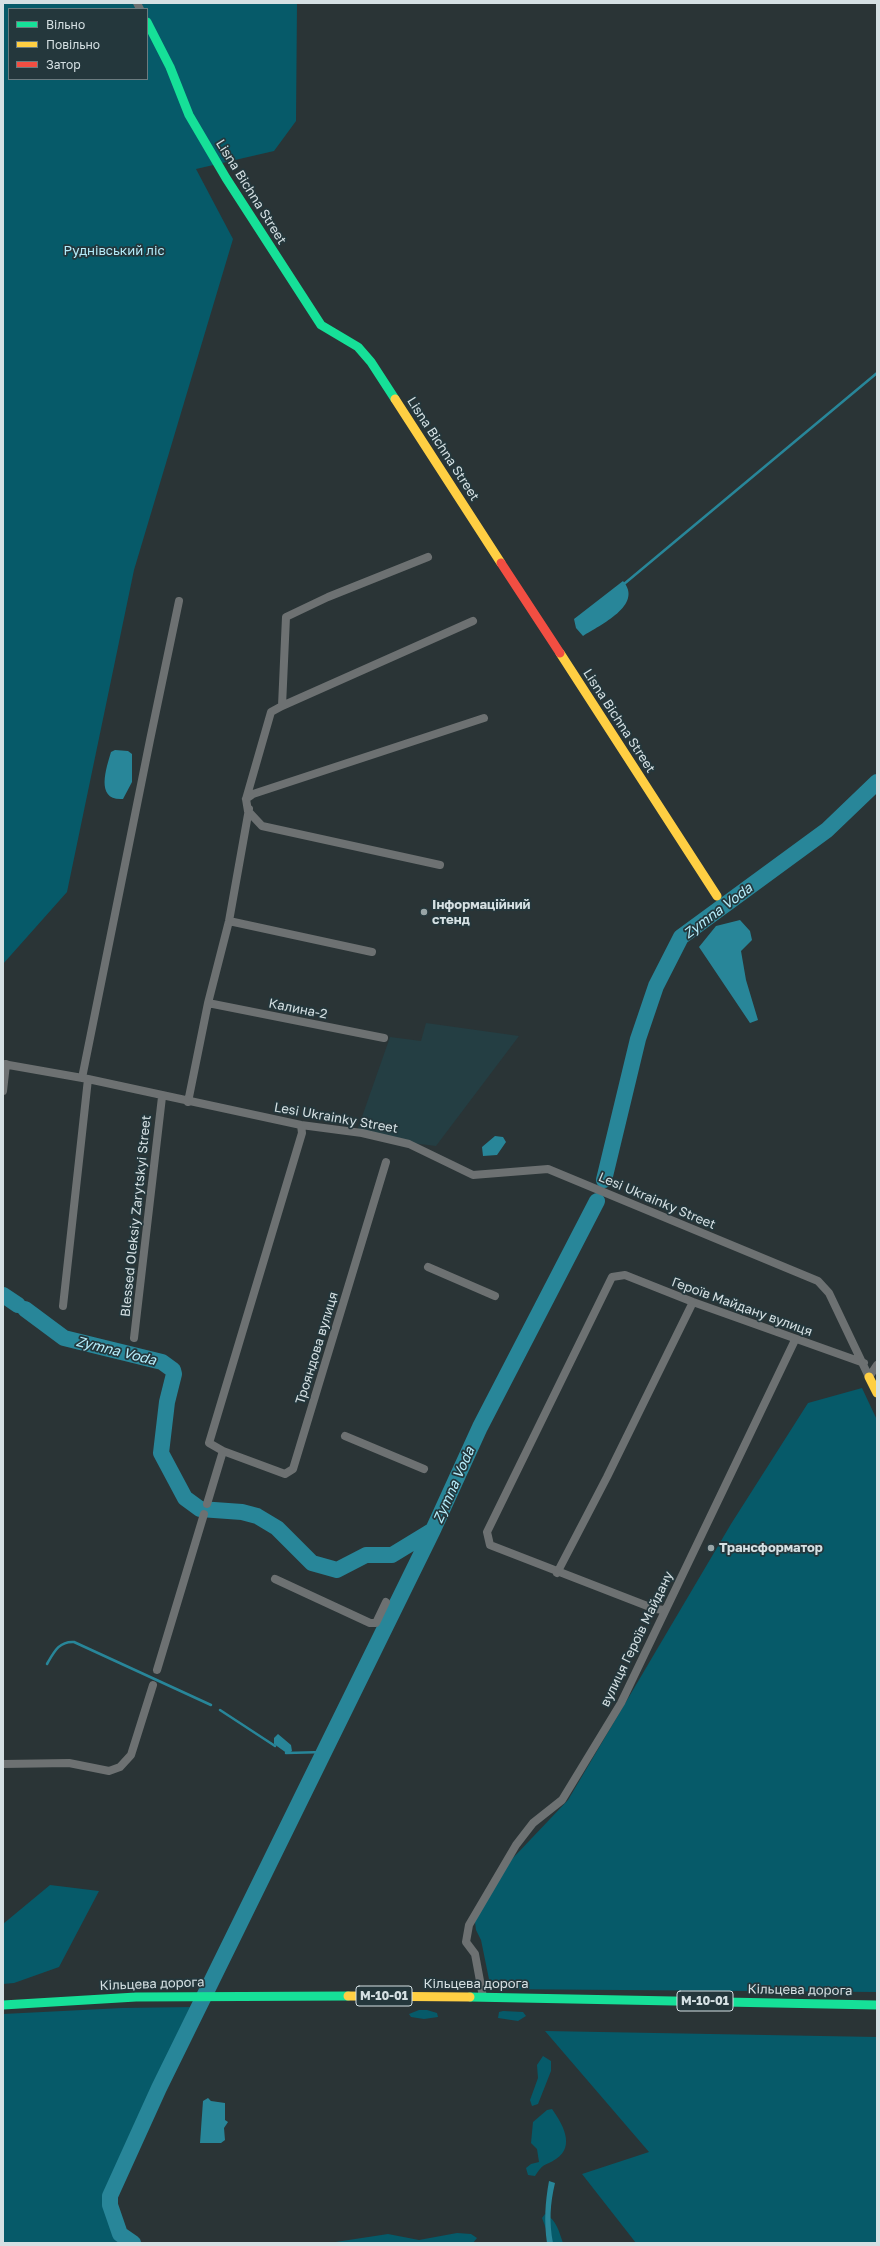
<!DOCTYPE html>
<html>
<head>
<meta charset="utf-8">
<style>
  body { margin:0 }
  #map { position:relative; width:880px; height:2246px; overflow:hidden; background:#2a3436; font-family:"Golos Text",sans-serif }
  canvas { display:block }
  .frame { position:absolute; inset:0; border:4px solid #d5e0e3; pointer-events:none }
  .legend { position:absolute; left:8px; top:8px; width:140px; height:72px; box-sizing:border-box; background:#24373c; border:1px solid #6b7b7f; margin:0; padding:5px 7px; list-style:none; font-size:12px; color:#d5e0e3 }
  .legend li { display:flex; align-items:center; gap:8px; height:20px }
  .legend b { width:20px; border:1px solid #6b7b7f }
</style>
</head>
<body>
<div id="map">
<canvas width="880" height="2246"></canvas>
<div class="frame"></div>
<ul class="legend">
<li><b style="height:5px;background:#16e098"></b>Вільно</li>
<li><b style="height:5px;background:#ffcf43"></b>Повільно</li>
<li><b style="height:5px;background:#f24e42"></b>Затор</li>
</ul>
</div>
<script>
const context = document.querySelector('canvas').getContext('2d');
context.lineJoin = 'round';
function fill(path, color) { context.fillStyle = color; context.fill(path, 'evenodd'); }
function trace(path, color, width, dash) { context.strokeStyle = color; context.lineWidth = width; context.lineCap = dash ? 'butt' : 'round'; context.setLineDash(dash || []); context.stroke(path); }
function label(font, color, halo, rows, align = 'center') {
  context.font = font + ' "Golos Text",sans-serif'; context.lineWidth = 3.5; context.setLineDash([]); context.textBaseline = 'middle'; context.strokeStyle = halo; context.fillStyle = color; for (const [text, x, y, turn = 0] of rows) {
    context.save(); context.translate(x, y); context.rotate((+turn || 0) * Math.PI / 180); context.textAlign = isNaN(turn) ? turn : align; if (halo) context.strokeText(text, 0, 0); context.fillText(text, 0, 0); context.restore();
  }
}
const built = new Path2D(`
  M426 1023 519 1036 436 1146 396 1141 357 1131 390 1037 421 1041Z`);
const green = new Path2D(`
  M3 3H297L296 121 274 151 196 169 233 239 134 570 67 892 3 964ZM9 9H147V79H9Z
  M862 1388 877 1420V1992L491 1989 481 1940 476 1930 474 1914 512 1859 568 1800 731 1524 808 1403Z
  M50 1885 99 1891 59 1967 14 1983 3 1984V1924Z
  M194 2007 106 2194 114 2234 123 2243H3V2014L122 2008Z
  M419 2010H427L437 2013 438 2017 424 2019 411 2017 409 2014Z
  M503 2011 523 2012 526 2016 518 2021 498 2018 499 2012Z
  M545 2031 877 2037V2243H636L582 2174 649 2152Z
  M543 2056 551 2061V2071L538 2104 532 2106 530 2100 538 2078 537 2065Z
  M552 2109C562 2123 576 2146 556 2159 544 2167 545 2161 535 2176L528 2175 526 2168 531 2164 539 2162 537 2149 531 2143 533 2122 547 2110Z
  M545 2214C557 2220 559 2232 563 2243H549L548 2234 542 2218Z
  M457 2233 471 2234 477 2238 473 2243H329L388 2234 419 2240Z`);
const water = new Path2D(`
  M623 581C644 605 600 625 583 636L576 628 574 619Z
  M115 750 128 751 132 754V782L123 799C95 801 106 769 111 752Z
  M740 920 750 931 752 940 741 951 746 980 758 1020 750 1023 699 947 716 926Z
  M495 1136 503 1137 506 1142 497 1155 483 1156 482 1147Z
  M278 1734 291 1745 292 1751 288 1754 274 1744V1738Z
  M208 2098 211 2101 225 2103V2120L228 2122 224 2128 225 2140 221 2143H200L203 2101Z
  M549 2181 555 2183C550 2204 549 2222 553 2243H547C544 2221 545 2203 549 2181Z`);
const stream = new Path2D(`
  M624 584 877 373
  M47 1664C54 1652 59 1641 74 1642L211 1705
  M220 1710 275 1746
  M286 1753 324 1752`);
const river = new Path2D(`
  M604 1180 638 1039 656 986 681 937 827 830 877 782
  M3 1295 18 1305
  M25 1309 64 1338 162 1362 173 1370 174 1374 167 1402 161 1453 185 1498 200 1509 242 1512 257 1516 277 1528 312 1563 337 1570 366 1555H392L433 1530 480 1427 597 1201
  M133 2243 120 2234 110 2205V2196L159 2088 433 1530`);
const street = new Path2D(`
  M137 3 140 9
  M428 557 328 597 286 617 282 706 271 712 246 799 248 811 262 826 440 865
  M282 706 473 621
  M246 799 253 794 484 718
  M229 921 372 952
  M208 1003 384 1038
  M3 1064 88 1079 301 1125 362 1133 409 1144 473 1175 548 1169 818 1281 829 1293 869 1377
  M82 1078 150 740 179 601
  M3 1091 6 1064
  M188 1102 208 1003 229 921 249 809
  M301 1125 302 1133 209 1443 223 1451 285 1474 293 1469 386 1162
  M428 1267 495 1296
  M63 1306 88 1079
  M134 1338 162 1097
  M869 1377 877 1365
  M345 1436 424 1469
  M207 1504 223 1451
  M557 1573 607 1477 693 1302
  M275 1579 370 1623H376L386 1602
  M665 1610 655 1609 490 1545 487 1532 612 1277 625 1275 693 1302 864 1363
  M157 1670 204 1514
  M3 1764 69 1763 109 1771 120 1767 131 1755 153 1685
  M483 1997 475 1954 466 1942 469 1925 516 1845 533 1823 562 1800 621 1703 795 1340`);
const fast = new Path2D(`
  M147 22 170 67 189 115 226 178 321 325 358 347 371 362 395 399
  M470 1997 877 2005
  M3 2005 136 1997 348 1996`);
const slow = new Path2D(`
  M395 399 501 563
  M560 653 717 896
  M869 1377 877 1393
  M348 1996 470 1997`);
const jam = new Path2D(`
  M501 563 560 653`);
const markers = [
  [424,912,4,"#99a4a6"],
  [711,1548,4,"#99a4a6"]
];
const shields = [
  [384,1996,56],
  [705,2001,56]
];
const shieldNames = [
  ["М-10-01",384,1996],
  ["М-10-01",705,2001]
];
const streetNames = [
  ["Lisna Bichna Street",251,192,58],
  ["Lisna Bichna Street",443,449,57],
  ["Lisna Bichna Street",619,721,57],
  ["Калина-2",298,1009,11],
  ["Lesi Ukrainky Street",336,1118,10],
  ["Lesi Ukrainky Street",657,1201,23],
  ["Blessed Oleksiy Zarytskyi Street",136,1216,-84],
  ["Героїв Майдану вулиця",742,1307,20],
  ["Трояндова вулиця",317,1348,-73],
  ["вулиця Героїв Майдану",637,1639,-64],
  ["Кільцева дорога",152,1984,-2],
  ["Кільцева дорога",476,1984],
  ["Кільцева дорога",800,1990,1]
];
const parkNames = [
  ["Руднівський ліс",114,251]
];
const poiNames = [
  ["Інформаційний",432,905],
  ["стенд",432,920],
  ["Трансформатор",719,1548]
];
const waterNames = [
  ["Zymna Voda",718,911,-37],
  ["Zymna Voda",116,1351,14],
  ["Zymna Voda",454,1485,-66]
];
fill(built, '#243e43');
fill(green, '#065a69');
fill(water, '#288699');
trace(stream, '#288699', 2.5);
trace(river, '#288699', 16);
trace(street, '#6d7172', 8);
trace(fast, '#16e098', 9);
trace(slow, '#ffcf43', 9);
trace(jam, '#f24e42', 9);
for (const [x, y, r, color] of markers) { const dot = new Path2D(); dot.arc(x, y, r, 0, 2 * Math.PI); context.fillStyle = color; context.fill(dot); trace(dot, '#24373c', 1.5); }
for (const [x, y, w] of shields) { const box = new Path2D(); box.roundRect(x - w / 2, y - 10, w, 20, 3); context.fillStyle = '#24373c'; context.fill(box); trace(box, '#d5e0e3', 1); }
label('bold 12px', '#d5e0e3', null, shieldNames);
label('13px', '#d5e0e3', '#24373c', streetNames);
label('13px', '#b4ebf9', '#24373c', parkNames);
label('bold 13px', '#d5e0e3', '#24373c', poiNames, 'left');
label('italic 14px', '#b6eefc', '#24373c', waterNames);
</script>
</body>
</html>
